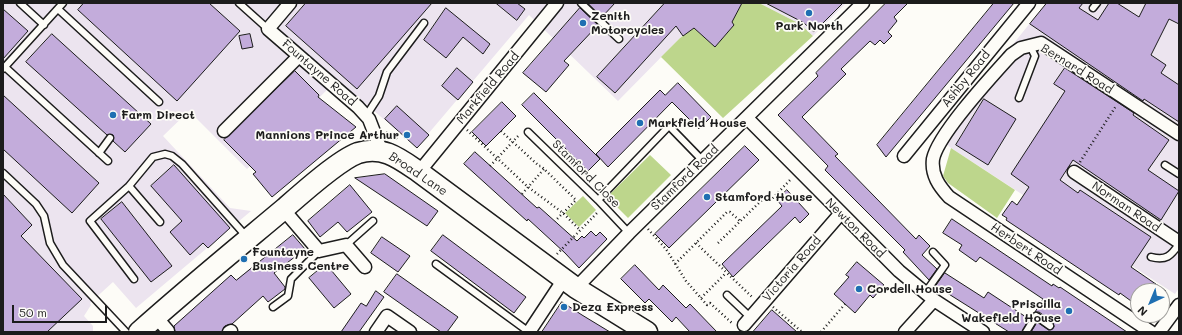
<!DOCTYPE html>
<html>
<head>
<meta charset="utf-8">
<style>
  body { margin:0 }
  #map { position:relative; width:1182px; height:335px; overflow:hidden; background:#fdfcf7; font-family:Mali,sans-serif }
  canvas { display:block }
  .frame { position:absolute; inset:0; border:4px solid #1c1c1c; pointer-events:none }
  .north { position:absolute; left:1130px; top:283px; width:40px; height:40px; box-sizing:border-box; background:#fdfcf7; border:1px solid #a3a29f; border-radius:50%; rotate:224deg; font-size:11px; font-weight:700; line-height:16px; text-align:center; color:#1c1c1c }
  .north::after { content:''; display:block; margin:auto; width:14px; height:18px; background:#1f6fb2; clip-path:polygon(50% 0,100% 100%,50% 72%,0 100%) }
  .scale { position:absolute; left:12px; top:305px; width:95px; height:18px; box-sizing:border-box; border:2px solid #1c1c1c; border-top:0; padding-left:5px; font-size:12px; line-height:14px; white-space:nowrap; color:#1c1c1c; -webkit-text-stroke:3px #fdfcf7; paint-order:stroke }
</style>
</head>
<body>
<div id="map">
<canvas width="1182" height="335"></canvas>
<div class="frame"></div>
<div class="north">N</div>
<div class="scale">50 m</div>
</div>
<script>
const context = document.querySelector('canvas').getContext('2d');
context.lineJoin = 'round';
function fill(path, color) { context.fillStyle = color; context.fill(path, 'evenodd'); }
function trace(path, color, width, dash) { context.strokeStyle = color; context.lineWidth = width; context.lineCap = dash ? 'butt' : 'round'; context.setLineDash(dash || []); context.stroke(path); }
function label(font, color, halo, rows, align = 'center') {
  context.font = font + ' Mali,sans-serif'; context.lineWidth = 3.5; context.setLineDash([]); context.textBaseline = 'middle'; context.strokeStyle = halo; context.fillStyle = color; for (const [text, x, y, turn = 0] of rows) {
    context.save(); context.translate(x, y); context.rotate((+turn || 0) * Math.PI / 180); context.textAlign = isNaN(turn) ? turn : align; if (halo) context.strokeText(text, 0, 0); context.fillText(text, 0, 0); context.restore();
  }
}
const built = new Path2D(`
  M3 3H742L732 22 734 25 715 47 694 28 680 38 618 101 529 15 417 147 337 80 247 169 189 111 163 136 230 208 251 211 136 308 113 282 90 303 91 305 84 316 93 326V332H3Z
  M759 3H846L813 36 800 24Z
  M1046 3H1179V288L1175 294 951 148 939 137Z`);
const green = new Path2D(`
  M742 3H759L800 24 813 36 723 118 661 57 680 38 694 28 715 47 734 25 732 22Z
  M951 148 1015 190 997 218 948 183 943 176Z
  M650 155 671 175 628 218 610 200 609 195Z
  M583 196 596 210 579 227 565 213Z`);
const building = new Path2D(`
  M84 3H209L240 31 177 101 78 10Z
  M306 3H432L357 89 286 26Z
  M496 3H517L525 9 517 20Z
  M588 3H615L602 17Z
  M665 3H742L732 22 734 25 715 47 694 28 683 36 676 26 615 93 597 77Z
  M766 3H843L814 32 804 23Z
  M886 3H908L894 17 897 21 888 32 892 36 884 44 880 40 875 45 870 41 841 69 846 74 802 117 838 154 835 156 916 239 919 235 930 246 922 255 937 269 929 280 903 252 905 250 825 170 828 166 778 115 818 76 816 73Z
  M994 3H1014L886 157 877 145Z
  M1047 3H1083L1079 8 1098 20 1109 3H1117L1139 17 1146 3H1179V24L1169 19 1151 55 1166 65 1161 73 1179 85V122L1144 99 1143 101 1030 24Z
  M446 8 490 44 483 54 463 37 446 58 424 40Z
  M580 8 598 25 564 61 569 65 546 92 523 73Z
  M3 9 28 31 3 59Z
  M52 34 151 124 125 152 113 141V135H107L26 62Z
  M250 34 253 47 242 49 239 36Z
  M457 68 473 82 458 100 442 86Z
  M1065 68 1134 113 1133 115 1169 140 1148 170 1179 191 1161 220 1073 160 1060 180 1078 193 1080 190 1151 237 1131 267 1166 291H1138V306L1120 293 1119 295 1006 220 1007 218 1002 215 1012 201 1017 205 1029 187 1011 174 1065 91 1054 84Z
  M295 71 319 95 318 97 356 127 272 197 253 174 256 172 224 140Z
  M678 83 711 117 699 129 672 102 608 167 596 154 660 90 665 95Z
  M534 93 600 159 588 171 522 105Z
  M3 95 99 183 72 213 3 149Z
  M984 99 1016 119 988 165 956 145Z
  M502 102 516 116 486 146 472 132Z
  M397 106 429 135 417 148 385 119Z
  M745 146 759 160 669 248 655 234Z
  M475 152 537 208 539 207 577 241 582 236 584 238 591 231 596 236 600 232 607 239 579 268 565 253 528 219 527 221 464 164Z
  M174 165 230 228 208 248 203 243 190 255 170 232 182 221 151 186Z
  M385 174 438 211 427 226 355 178Z
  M350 185 372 212 347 232 338 222 320 237 308 221Z
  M787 190 809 214 800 223 795 217 733 277 722 264 782 206 777 200Z
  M3 194 32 225 21 236 82 299 47 332H3Z
  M122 202 172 266 151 282 101 219Z
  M952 219 1052 286 1053 284 1059 288 1060 287 1127 332H1031L1037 322 1049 330 1054 327 1053 322 1039 312H1035L1043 299 980 257 976 262 959 250 962 245 943 233Z
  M293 235 305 249 274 273 285 287V289L268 302 263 296 232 324 225 326 222 332H175L174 326 231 275 236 280Z
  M443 235 526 297 514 313 431 251Z
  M382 237 410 256 398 272 371 253Z
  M857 262 884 285 873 298 870 295 855 313 834 294 849 277 846 275Z
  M326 264 351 294 334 308 309 278Z
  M635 265 659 290 663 285 686 308 690 304 717 332H690L676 317 672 322 649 299 645 303 621 279Z
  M945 273 984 298 988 292 1029 319 1022 332H1009L936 286Z
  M397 274 458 317 447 332H441L384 292Z
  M376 291 384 297 359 332H341L361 303 366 306Z
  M562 302 582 315 610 332H542Z
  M772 310 797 332H753Z`);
const path = new Path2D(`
  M467 130 528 187 563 213 580 230
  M501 131 539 166H541L576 200 555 221
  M386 132 399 140
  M1080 162 1116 106
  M490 166 520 134
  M522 194 544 169
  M648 229 666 249 686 281 707 305 710 303 733 324
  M696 243 753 298
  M718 243 766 196 771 200 791 179
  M557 254 598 212
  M675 264 727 212H730L740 221
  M701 298 726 273
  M773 307 802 332
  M821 332 845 304`);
const service = new Path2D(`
  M20 3 44 25
  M239 3 268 29
  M581 3 619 39
  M1093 8 1097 3
  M58 9 159 102
  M5 67 108 161
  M3 69 63 3
  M1019 98 1035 56 1030 46
  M366 116 379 96 387 72 424 23
  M528 132 598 200 629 233
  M99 153 110 138
  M1165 165 1179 174
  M3 173 36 204 44 216 50 243 63 265 126 332
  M129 186 160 222
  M598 200 669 126 703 161
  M346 245 373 221
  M1151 257C1166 261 1171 256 1179 244
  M436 264 529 332
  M134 279 90 221 129 186 153 157 165 154 172 156 182 164 246 236
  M925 293 945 265 933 252
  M727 295 750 317
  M273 307 288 296 291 279 319 251
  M1026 332 1036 316 1050 326`);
const minor = new Path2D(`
  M290 3 268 29 358 107 369 119 381 150
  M747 118 899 271 934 300 983 332
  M224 131 299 56
  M904 156 1029 3
  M419 172 557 3
  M1074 172 1179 242
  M283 209 319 251 346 245 365 267
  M576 288 629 233 863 3
  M156 317 168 331
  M744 325 841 213
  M229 332 231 331
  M376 332 387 316 410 332
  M529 332 564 279
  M905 332 934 300
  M1151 332 949 197C939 186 931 175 933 159 938 134 992 76 1011 55L1021 48 1041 43 1179 134
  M1159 332 1179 305`);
const primary = new Path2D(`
  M139 332C187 289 236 249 285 208 302 193 339 160 358 153 383 145 400 159 419 172L576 288 647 332`);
const markers = [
  [809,13,4,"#1f6fb2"],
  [583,23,4,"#1f6fb2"],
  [113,115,4,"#1f6fb2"],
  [640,123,4,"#1f6fb2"],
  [407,135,4,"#1f6fb2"],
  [707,197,4,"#1f6fb2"],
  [244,259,4,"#1f6fb2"],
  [859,289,4,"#1f6fb2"],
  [564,307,4,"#1f6fb2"],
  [1069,311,4,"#1f6fb2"]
];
const poiNames = [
  ["Zenith",591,16],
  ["Motorcycles",591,30],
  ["Park North",809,26,"center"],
  ["Farm Direct",121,115],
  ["Markfield House",648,123],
  ["Mannions Prince Arthur",399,135,"right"],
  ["Stamford House",715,197],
  ["Fountayne",252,252],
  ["Business Centre",252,266],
  ["Cordell House",867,289],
  ["Priscilla",1061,304,"right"],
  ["Wakefield House",1061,318,"right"],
  ["Deza Express",572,307]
];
const streetNames = [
  ["Bernard Road",1077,69,32],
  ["Fountayne Road",319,73,41],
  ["Ashby Road",966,79,-51],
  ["Markfield Road",488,88,-50],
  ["Broad Lane",418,174,34],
  ["Stamford Close",586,174,45],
  ["Stamford Road",685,178,-44],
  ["Norman Road",1126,207,34],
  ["Newton Road",855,228,45],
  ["Herbert Road",1026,249,34],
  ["Victoria Road",792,269,-49]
];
fill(built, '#ece4ef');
fill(green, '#bdd68c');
fill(building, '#c3acdb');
trace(building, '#1c1c1c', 1);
trace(service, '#1c1c1c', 9);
trace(minor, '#1c1c1c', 15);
trace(primary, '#1c1c1c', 23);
trace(path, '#1c1c1c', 2.5, [1, 3]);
trace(service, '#fdfcf7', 6);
trace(minor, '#fdfcf7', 12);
trace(primary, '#fdfcf7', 20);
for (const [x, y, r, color] of markers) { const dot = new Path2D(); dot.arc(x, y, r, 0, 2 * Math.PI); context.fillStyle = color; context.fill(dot); trace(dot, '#fdfcf7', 1.5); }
label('bold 12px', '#1c1c1c', '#fdfcf7', poiNames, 'left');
label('12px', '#1c1c1c', '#fdfcf7', streetNames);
</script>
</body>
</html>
